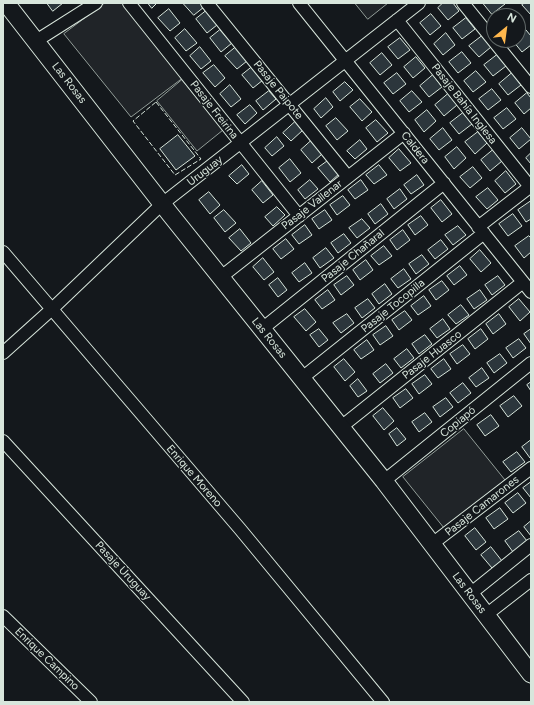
<!DOCTYPE html>
<html>
<head>
<meta charset="utf-8">
<style>
  body { margin:0 }
  #map { position:relative; width:534px; height:705px; overflow:hidden; background:#14181c; font-family:Figtree,sans-serif }
  canvas { display:block }
  .frame { position:absolute; inset:0; border:4px solid #d8e6dc; pointer-events:none }
  .north { position:absolute; left:486px; top:8px; width:40px; height:40px; box-sizing:border-box; background:#14181c; border:1px solid #626a69; border-radius:50%; rotate:29deg; font-size:11px; font-weight:700; line-height:16px; text-align:center; color:#d8e6dc }
  .north::after { content:''; display:block; margin:auto; width:14px; height:18px; background:#ffb74d; clip-path:polygon(50% 0,100% 100%,50% 72%,0 100%) }
</style>
</head>
<body>
<div id="map">
<canvas width="534" height="705"></canvas>
<div class="frame"></div>
<div class="north">N</div>
</div>
<script>
const context = document.querySelector('canvas').getContext('2d');
context.lineJoin = 'round';
function fill(path, color) { context.fillStyle = color; context.fill(path, 'evenodd'); }
function trace(path, color, width, dash) { context.strokeStyle = color; context.lineWidth = width; context.lineCap = dash ? 'butt' : 'round'; context.setLineDash(dash || []); context.stroke(path); }
function label(font, color, halo, rows, align = 'center') {
  context.font = font + ' Figtree,sans-serif'; context.lineWidth = 3; context.setLineDash([]); context.textBaseline = 'middle'; context.strokeStyle = halo; context.fillStyle = color; for (const [text, x, y, turn = 0] of rows) {
    context.save(); context.translate(x, y); context.rotate((+turn || 0) * Math.PI / 180); context.textAlign = isNaN(turn) ? turn : align; if (halo) context.strokeText(text, 0, 0); context.fillText(text, 0, 0); context.restore();
  }
}
const green = new Path2D(`
  M105 3H126L184 77 131 117 64 34Z
  M355 3H388L368 19Z
  M182 80 223 130 197 151 157 101Z
  M464 429 505 480 444 528 403 477Z`);
const building = new Path2D(`
  M47 3H63L53 11Z
  M148 3H157L152 8Z
  M183 3H201L204 7 194 15Z
  M443 3H453L459 11 448 20 438 8Z
  M483 3H504L505 4 492 14Z
  M525 3H531V15L522 5Z
  M169 9 180 23 170 31 158 18Z
  M206 11 217 25 207 33 196 19Z
  M511 11 515 16H506Z
  M431 14 441 26 430 35 420 23Z
  M466 18 475 29 462 39 453 28Z
  M185 29 197 43 186 51 175 38Z
  M220 30 232 43 221 52 210 38Z
  M526 30 531 36V45L522 52 513 41 518 40V37Z
  M446 33 455 45 443 55 434 44Z
  M482 36 491 47 479 57 469 46Z
  M400 38 410 50 398 59 388 47Z
  M200 47 211 61 201 69 190 56Z
  M236 47 247 61 237 69 225 56Z
  M462 52 471 63 458 73 449 62Z
  M382 53 392 65 380 75 370 63Z
  M497 55 506 66 493 76 484 65Z
  M416 57 425 68 413 78 404 67Z
  M214 65 225 78 215 87 203 73Z
  M252 67 263 80 253 88 242 75Z
  M476 71 486 82 473 92 464 81Z
  M397 73 406 84 393 94 384 83Z
  M512 73 521 85 508 95 499 84Z
  M433 75 442 87 429 97 420 86Z
  M345 82 353 90 340 101 333 92Z
  M230 85 241 99 231 107 220 94Z
  M492 89 501 100 488 110 479 99Z
  M269 91 276 99 263 110 256 101Z
  M412 91 422 102 409 112 400 101Z
  M527 93 531 98V108L524 114 515 103Z
  M448 94 457 105 444 116 435 105Z
  M326 98 333 107 321 118 314 109Z
  M360 99 372 112 362 121 350 107Z
  M250 105 257 113 245 124 237 115Z
  M507 108 516 119 503 129 494 118Z
  M427 110 436 121 424 132 415 120Z
  M463 113 472 124 459 134 450 123Z
  M336 118 348 131 337 140 326 126Z
  M376 120 388 133 377 142 366 128Z
  M295 122 303 130 291 141 283 133Z
  M443 128 452 140 439 150 430 139Z
  M522 128 531 139 519 149 510 138Z
  M478 132 487 143 475 154 465 142Z
  M178 135 195 156 176 170 160 149Z
  M277 137 284 146 272 156 265 148Z
  M360 140 367 149 355 159 347 151Z
  M311 141 322 154 312 163 301 150Z
  M457 147 466 158 454 169 445 157Z
  M399 149 411 163 400 171 389 158Z
  M493 150 502 161 490 171 481 160Z
  M531 153V164L526 158Z
  M290 159 301 173 290 182 279 168Z
  M329 160 340 173 330 182 318 168Z
  M242 165 249 174 237 184 229 176Z
  M379 165 387 175 374 184 366 175Z
  M473 167 482 178 470 188 460 177Z
  M506 171 516 184 505 193 495 181Z
  M417 175 424 185 411 194 404 185Z
  M310 180 318 189 305 199 298 190Z
  M361 180 368 190 355 199 348 190Z
  M262 181 273 195 263 203 252 190Z
  M488 188 498 200 487 209 476 197Z
  M400 189 407 199 394 209 387 199Z
  M209 192 220 205 210 214 199 200Z
  M343 196 350 205 337 215 330 205Z
  M441 200 452 214 442 222 431 208Z
  M531 201V219L526 222 518 210Z
  M381 204 388 214 375 224 368 214Z
  M277 207 285 215 273 226 265 217Z
  M224 210 236 223 225 232 214 218Z
  M325 210 332 220 319 229 312 219Z
  M513 214 522 226 508 236 499 224Z
  M421 216 428 225 415 235 408 225Z
  M362 219 370 228 357 238 349 228Z
  M305 225 312 235 299 244 292 235Z
  M458 226 466 235 453 245 445 235Z
  M240 229 251 243 241 251 229 238Z
  M403 230 410 240 397 250 390 240Z
  M344 234 351 243 338 253 331 243Z
  M529 236 531 238V252L524 258 515 246Z
  M286 239 294 249 281 259 273 249Z
  M441 240 448 249 435 259 428 250Z
  M384 246 392 256 379 265 371 256Z
  M326 248 334 258 320 268 313 258Z
  M480 250 491 263 481 272 470 259Z
  M422 255 429 264 416 274 409 264Z
  M263 258 274 272 264 280 253 267Z
  M366 260 373 270 360 280 353 270Z
  M305 263 312 273 299 282 292 273Z
  M460 266 467 275 454 285 447 276Z
  M404 269 411 279 398 288 391 279Z
  M347 276 354 285 341 295 334 285Z
  M498 276 505 285 492 295 485 285Z
  M278 278 287 290 278 297 269 285Z
  M442 281 449 290 436 300 429 290Z
  M385 284 392 294 379 304 372 294Z
  M328 290 335 300 322 309 315 300Z
  M480 290 487 300 474 309 467 299Z
  M424 296 431 306 418 315 411 306Z
  M368 299 375 308 362 318 355 308Z
  M519 299 530 312 520 321 509 307Z
  M461 305 469 315 456 324 448 315Z
  M305 309 316 322 306 331 294 317Z
  M405 311 412 320 399 330 392 320Z
  M347 314 354 323 341 333 333 323Z
  M499 314 506 324 493 334 486 324Z
  M443 319 450 329 437 338 430 329Z
  M386 326 393 336 380 345 373 335Z
  M319 329 328 340 319 347 310 335Z
  M481 329 488 339 475 349 468 339Z
  M531 329V344L524 334Z
  M425 335 432 344 419 354 412 344Z
  M519 339 526 348 513 358 506 348Z
  M367 340 374 350 361 359 354 350Z
  M463 345 470 354 457 364 450 354Z
  M407 349 414 358 401 368 394 359Z
  M500 354 507 363 494 373 487 363Z
  M344 359 355 372 345 381 334 367Z
  M444 359 451 369 438 378 431 369Z
  M386 364 393 373 380 383 373 374Z
  M482 368 489 378 476 387 469 378Z
  M425 375 432 384 419 394 412 384Z
  M358 379 367 391 358 397 350 386Z
  M531 382V391L527 385Z
  M463 383 471 393 458 403 450 393Z
  M406 389 413 398 400 408 393 398Z
  M514 396 522 406 508 417 500 406Z
  M446 398 453 407 440 417 433 407Z
  M383 408 394 421 384 430 373 416Z
  M425 413 432 422 419 432 412 422Z
  M491 415 499 426 485 436 477 425Z
  M397 428 406 439 397 446 389 434Z
  M531 440V457L530 458 522 447Z
  M517 452 525 462 511 472 503 462Z
  M531 482V498L523 488Z
  M518 493 526 503 513 513 505 503Z
  M500 508 508 519 494 529 486 518Z
  M531 521V536L524 527Z
  M475 528 486 542 476 550 465 536Z
  M519 531 527 541 513 552 505 541Z
  M491 547 502 561 492 568 481 555Z`);
const street = new Path2D(`
  M129 3 299 216
  M207 3 348 177
  M299 3 531 292
  M463 3 531 87
  M397 20 531 188
  M36 41 96 3
  M478 227 531 186
  M3 252 240 529 383 702
  M221 277 404 133
  M262 329 444 183
  M3 353 52 309 162 204 419 3
  M302 378 484 233
  M341 427 523 282
  M3 441 243 702
  M384 481 531 363
  M432 544 531 468
  M470 594 531 545
  M486 615 531 580
  M3 616 91 702`);
const secondary = new Path2D(`
  M6 3 170 214 384 481 531 674`);
const fence = new Path2D(`
  M156 102 201 159 175 175 133 121Z`);
const streetNames = [
  ["Las Rosas",69,83,52],
  ["Pasaje Paipote",278,90,51],
  ["Pasaje Bahía Inglesa",464,104,52],
  ["Pasaje Freirina",214,110,52],
  ["Caldera",415,148,51],
  ["Uruguay",205,171,-38],
  ["Pasaje Vallenar",312,205,-38],
  ["Pasaje Chañaral",353,256,-39],
  ["Pasaje Tocopilla",393,306,-39],
  ["Las Rosas",269,338,51],
  ["Pasaje Huasco",432,355,-38],
  ["Copiapó",458,422,-39],
  ["Enrique Moreno",194,476,49],
  ["Pasaje Camarones",482,506,-38],
  ["Pasaje Uruguay",123,571,47],
  ["Las Rosas",469,593,53],
  ["Enrique Campino",47,659,44]
];
fill(green, '#202428');
trace(green, '#939e99', 1);
fill(building, '#2c363c');
trace(building, '#d8e6dc', 1);
trace(street, '#d8e6dc', 14);
trace(secondary, '#d8e6dc', 19);
trace(street, '#14181c', 12);
trace(secondary, '#14181c', 17);
trace(fence, '#d8e6dc', 1, [5, 2]);
label('11px', '#d8e6dc', '#14181c', streetNames);
</script>
</body>
</html>
